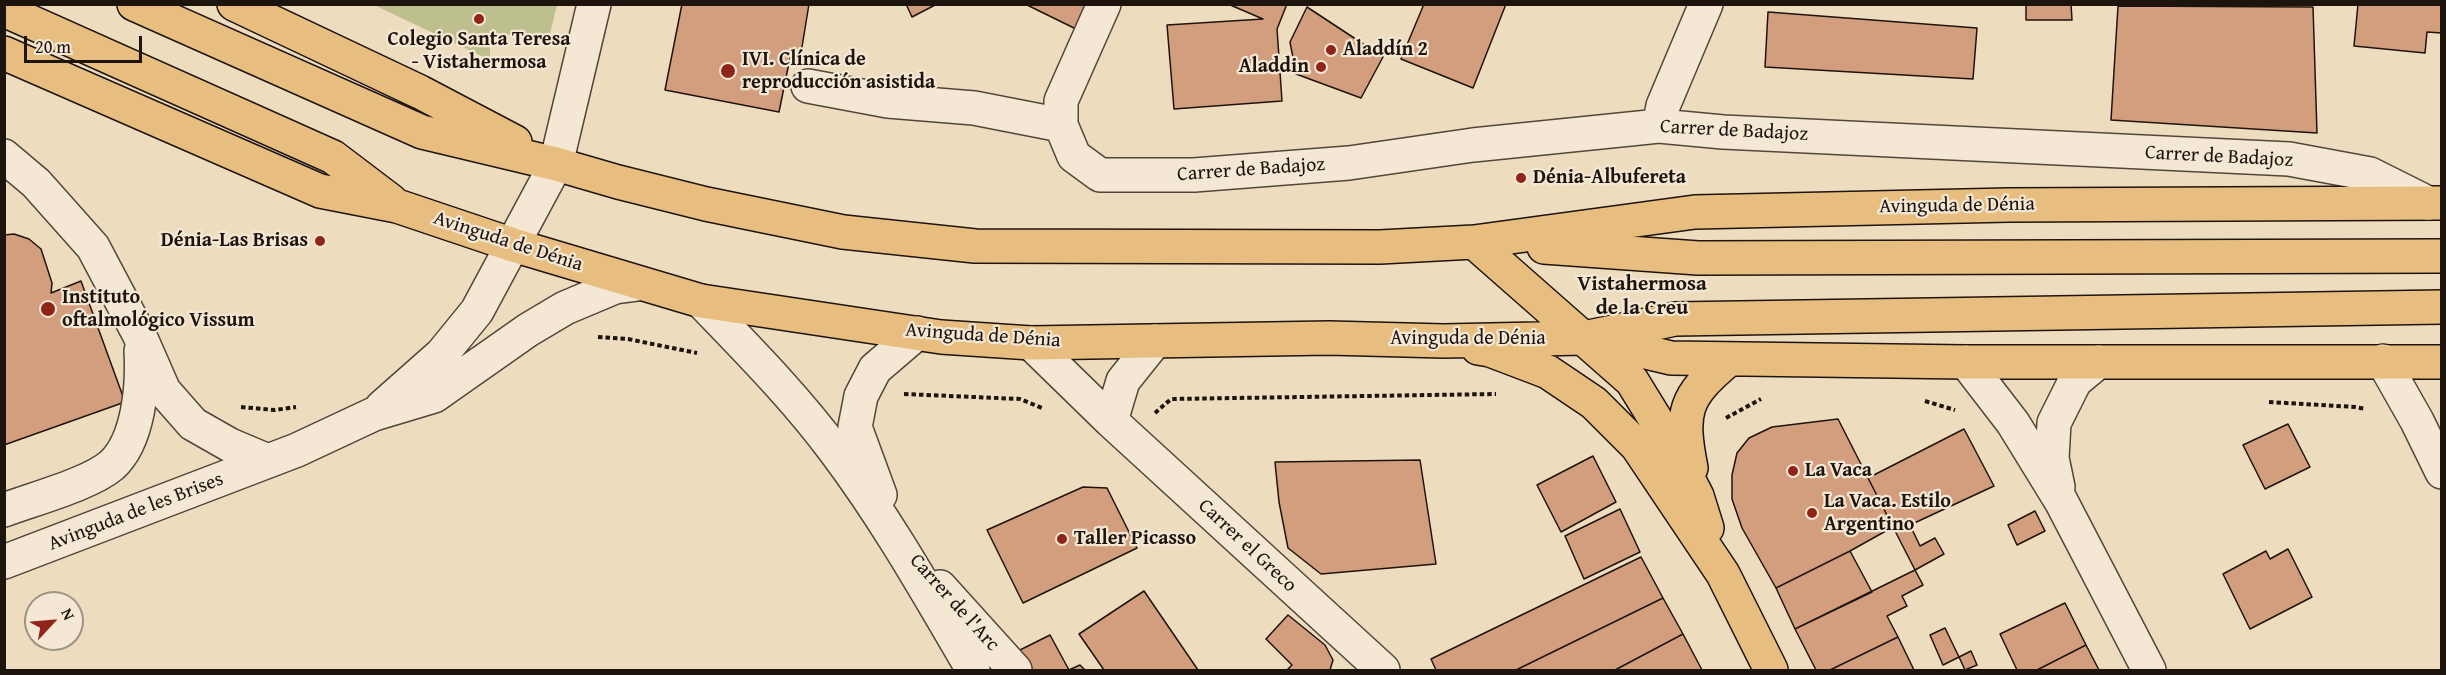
<!DOCTYPE html>
<html>
<head>
<meta charset="utf-8">
<style>
  body { margin:0 }
  #map { position:relative; width:2446px; height:675px; overflow:hidden; background:#eedcbf; font-family:"Gentium Book Plus",serif }
  canvas { display:block }
  .frame { position:absolute; inset:0; border:6px solid #1e140e; pointer-events:none }
  .north { position:absolute; left:24px; top:591px; width:60px; height:60px; box-sizing:border-box; background:#f4e8d5; border:2px solid #9e9385; border-radius:50%; rotate:64deg; font-size:16px; font-weight:700; line-height:24px; text-align:center; color:#1e140e }
  .north::after { content:''; display:block; margin:auto; width:21px; height:27px; background:#8f2418; clip-path:polygon(50% 0,100% 100%,50% 72%,0 100%) }
  .scale { position:absolute; left:24px; top:36px; width:118px; height:27px; box-sizing:border-box; border:3px solid #1e140e; border-top:0; padding-left:8px; font-size:18px; line-height:21px; white-space:nowrap; color:#1e140e; -webkit-text-stroke:4px #f4e8d5; paint-order:stroke }
</style>
</head>
<body>
<div id="map">
<canvas width="2446" height="675"></canvas>
<div class="frame"></div>
<div class="north">N</div>
<div class="scale">20 m</div>
</div>
<script>
const context = document.querySelector('canvas').getContext('2d');
context.lineJoin = 'round';
function fill(path, color) { context.fillStyle = color; context.fill(path, 'evenodd'); }
function trace(path, color, width, dash) { context.strokeStyle = color; context.lineWidth = width; context.lineCap = dash ? 'butt' : 'round'; context.setLineDash(dash || []); context.stroke(path); }
function label(font, color, halo, rows, align = 'center') {
  context.font = font + ' "Gentium Book Plus",serif'; context.lineWidth = 4.5; context.setLineDash([]); context.textBaseline = 'middle'; context.strokeStyle = halo; context.fillStyle = color; for (const [text, x, y, turn = 0] of rows) {
    context.save(); context.translate(x, y); context.rotate((+turn || 0) * Math.PI / 180); context.textAlign = isNaN(turn) ? turn : align; if (halo) context.strokeText(text, 0, 0); context.fillText(text, 0, 0); context.restore();
  }
}
const green = new Path2D(`
  M374 5H557L549 38 490 33V60Z`);
const building = new Path2D(`
  M682 4H809L801 53 792 48 779 112 665 90Z
  M906 4H937L912 17Z
  M1025 4H1087L1076 29Z
  M1228 4H1287L1277 29 1282 101 1174 109 1167 25 1263 19Z
  M1424 4H1506L1473 88 1401 59Z
  M2026 4H2071L2072 20H2026Z
  M2358 4H2442V33L2427 32 2425 53 2354 46Z
  M2118 6 2313 7 2317 133 2111 120Z
  M1307 7 1383 57 1361 98 1296 74 1290 42Z
  M1768 12 1977 28 1973 79 1765 67Z
  M14 234 29 239 41 249 52 283 51 293 81 281 125 402 4 445V235Z
  M1838 419 1893 527 1850 551 1776 588 1742 528 1732 499V475L1737 453 1749 438 1772 427Z
  M2288 424 2310 467 2265 489 2243 445Z
  M1964 429 1994 486 1910 525 1920 546 1935 538 1944 554 1915 570 1868 478Z
  M1593 456 1616 502 1561 532 1537 485Z
  M1420 460 1436 564 1321 574 1288 548 1279 502 1275 462Z
  M1083 487 1107 488 1137 548 1023 603 987 530Z
  M1620 509 1640 552 1584 579 1565 536Z
  M2035 511 2045 531 2017 545 2008 525Z
  M2288 549 2312 597 2250 629 2223 574 2266 551 2270 559Z
  M1850 551 1872 592 1795 629 1776 588Z
  M1641 557 1663 598 1516 670H1436L1431 659Z
  M1915 570 1923 585 1902 596 1907 606 1887 616 1898 637 1830 670H1816L1795 629Z
  M1144 591 1198 670H1104L1079 634Z
  M1663 598 1683 634 1615 670H1516Z
  M2065 603 2086 645 2037 670H2017L2000 634Z
  M1288 615 1325 645 1333 660 1330 670H1287L1292 665 1266 639Z
  M1945 628 1959 657 1943 665 1930 635Z
  M1683 634 1702 670H1615Z
  M1050 635 1069 670 1080 665 1085 670H1031L1021 666 1014 653Z
  M1898 637 1914 670H1830Z
  M2086 645 2099 670H2037Z
  M1971 651 1977 665 1965 670 1959 657Z`);
const path = new Path2D(`
  M598 337 628 339 697 353
  M904 394 1020 399 1042 408
  M1925 401 1955 410
  M2269 402 2355 407 2366 409
  M241 407 275 410 296 407
  M1155 413 1171 399 1496 394
  M1726 418 1761 399`);
const minor = new Path2D(`
  M1104 4 1061 101V125L1074 156 1100 175H1194L1349 163 1473 145 1659 126 1723 132 2289 159 2370 174 2428 203
  M808 86 888 101 974 108 1061 125
  M1659 126 1663 106 1706 4
  M4 156 36 183 93 247 139 334 164 391 193 424 230 445 268 461
  M701 301C747 349 795 397 835 451 887 520 929 595 973 670
  M1031 343 1111 421 1383 670
  M2383 361 2417 421 2442 472
  M1966 362 2013 423 2061 501 2149 670
  M382 407 442 354 477 311 556 164 594 4
  M1111 421 1123 381 1155 341
  M2058 487 2052 458 2054 423 2075 381 2098 362
  M880 495 855 427 861 396 875 369 917 333
  M4 510C33 499 90 484 112 465 139 440 143 385 141 351
  M4 562 297 450 374 414 434 396 528 330 565 308 615 287 638 284
  M940 587 1015 670`);
const major = new Path2D(`
  M134 4 422 132 556 164 618 182 706 204 843 232 975 246 1380 247 1474 242 1695 212 2009 205 2442 203
  M234 4 420 92 515 142
  M4 10 333 157 391 201
  M4 53 320 191 397 206 513 245 701 301 941 337 1031 343 1329 338 1444 341 1584 338 1675 319 2442 307
  M1474 242 1632 381 1667 438 1697 496 1707 528
  M1544 247 1698 258 2442 256
  M1595 340 1671 358 1966 362H2442
  M1478 348 1490 350 1548 372 1594 403 1637 446 1723 574 1771 670
  M1691 468C1680 412 1684 397 1728 360`);
const markers = [
  [479,19,6,"#8f2418"],
  [1331,50,6,"#8f2418"],
  [1321,67,6,"#8f2418"],
  [728,71,8,"#8f2418"],
  [1521,178,6,"#8f2418"],
  [320,241,6,"#8f2418"],
  [48,309,8,"#8f2418"],
  [1793,471,6,"#8f2418"],
  [1812,513,6,"#8f2418"],
  [1062,539,6,"#8f2418"]
];
const poiNames = [
  ["Colegio Santa Teresa",479,40,"center"],
  ["- Vistahermosa",479,63,"center"],
  ["Aladdín 2",1343,50],
  ["IVI. Clínica de",742,60],
  ["reproducción asistida",742,83],
  ["Aladdin",1309,67,"right"],
  ["Dénia-Albufereta",1533,178],
  ["Dénia-Las Brisas",308,241,"right"],
  ["Instituto",62,298],
  ["oftalmológico Vissum",62,321],
  ["La Vaca",1805,471],
  ["La Vaca. Estilo",1824,502],
  ["Argentino",1824,525],
  ["Taller Picasso",1074,539]
];
const streetNames = [
  ["Carrer de Badajoz",1734,131,3],
  ["Carrer de Badajoz",2219,157,3],
  ["Carrer de Badajoz",1251,170,-4],
  ["Avinguda de Dénia",1957,206,-1],
  ["Avinguda de Dénia",508,242,18],
  ["Avinguda de Dénia",983,336,4],
  ["Avinguda de Dénia",1468,339],
  ["Avinguda de les Brises",136,512,-21],
  ["Carrer el Greco",1247,546,43],
  ["Carrer de l'Arc",954,603,48]
];
const neighbourhoodNames = [
  ["Vistahermosa",1642,285],
  ["de la Creu",1642,309]
];
fill(green, '#bebf8e');
fill(building, '#d39e7e');
trace(building, '#1e140e', 1.5);
trace(minor, '#52463a', 36);
trace(major, '#1e140e', 36);
trace(path, '#1e140e', 4, [4.5, 3]);
trace(minor, '#f4e8d5', 33);
trace(major, '#e7be80', 33);
for (const [x, y, r, color] of markers) { const dot = new Path2D(); dot.arc(x, y, r, 0, 2 * Math.PI); context.fillStyle = color; context.fill(dot); trace(dot, '#f4e8d5', 2); }
label('bold 20px', '#1e140e', '#f4e8d5', poiNames, 'left');
label('20px', '#1e140e', '#f4e8d5', streetNames);
label('bold 21px', '#1e140e', '#f4e8d5', neighbourhoodNames);
</script>
</body>
</html>
